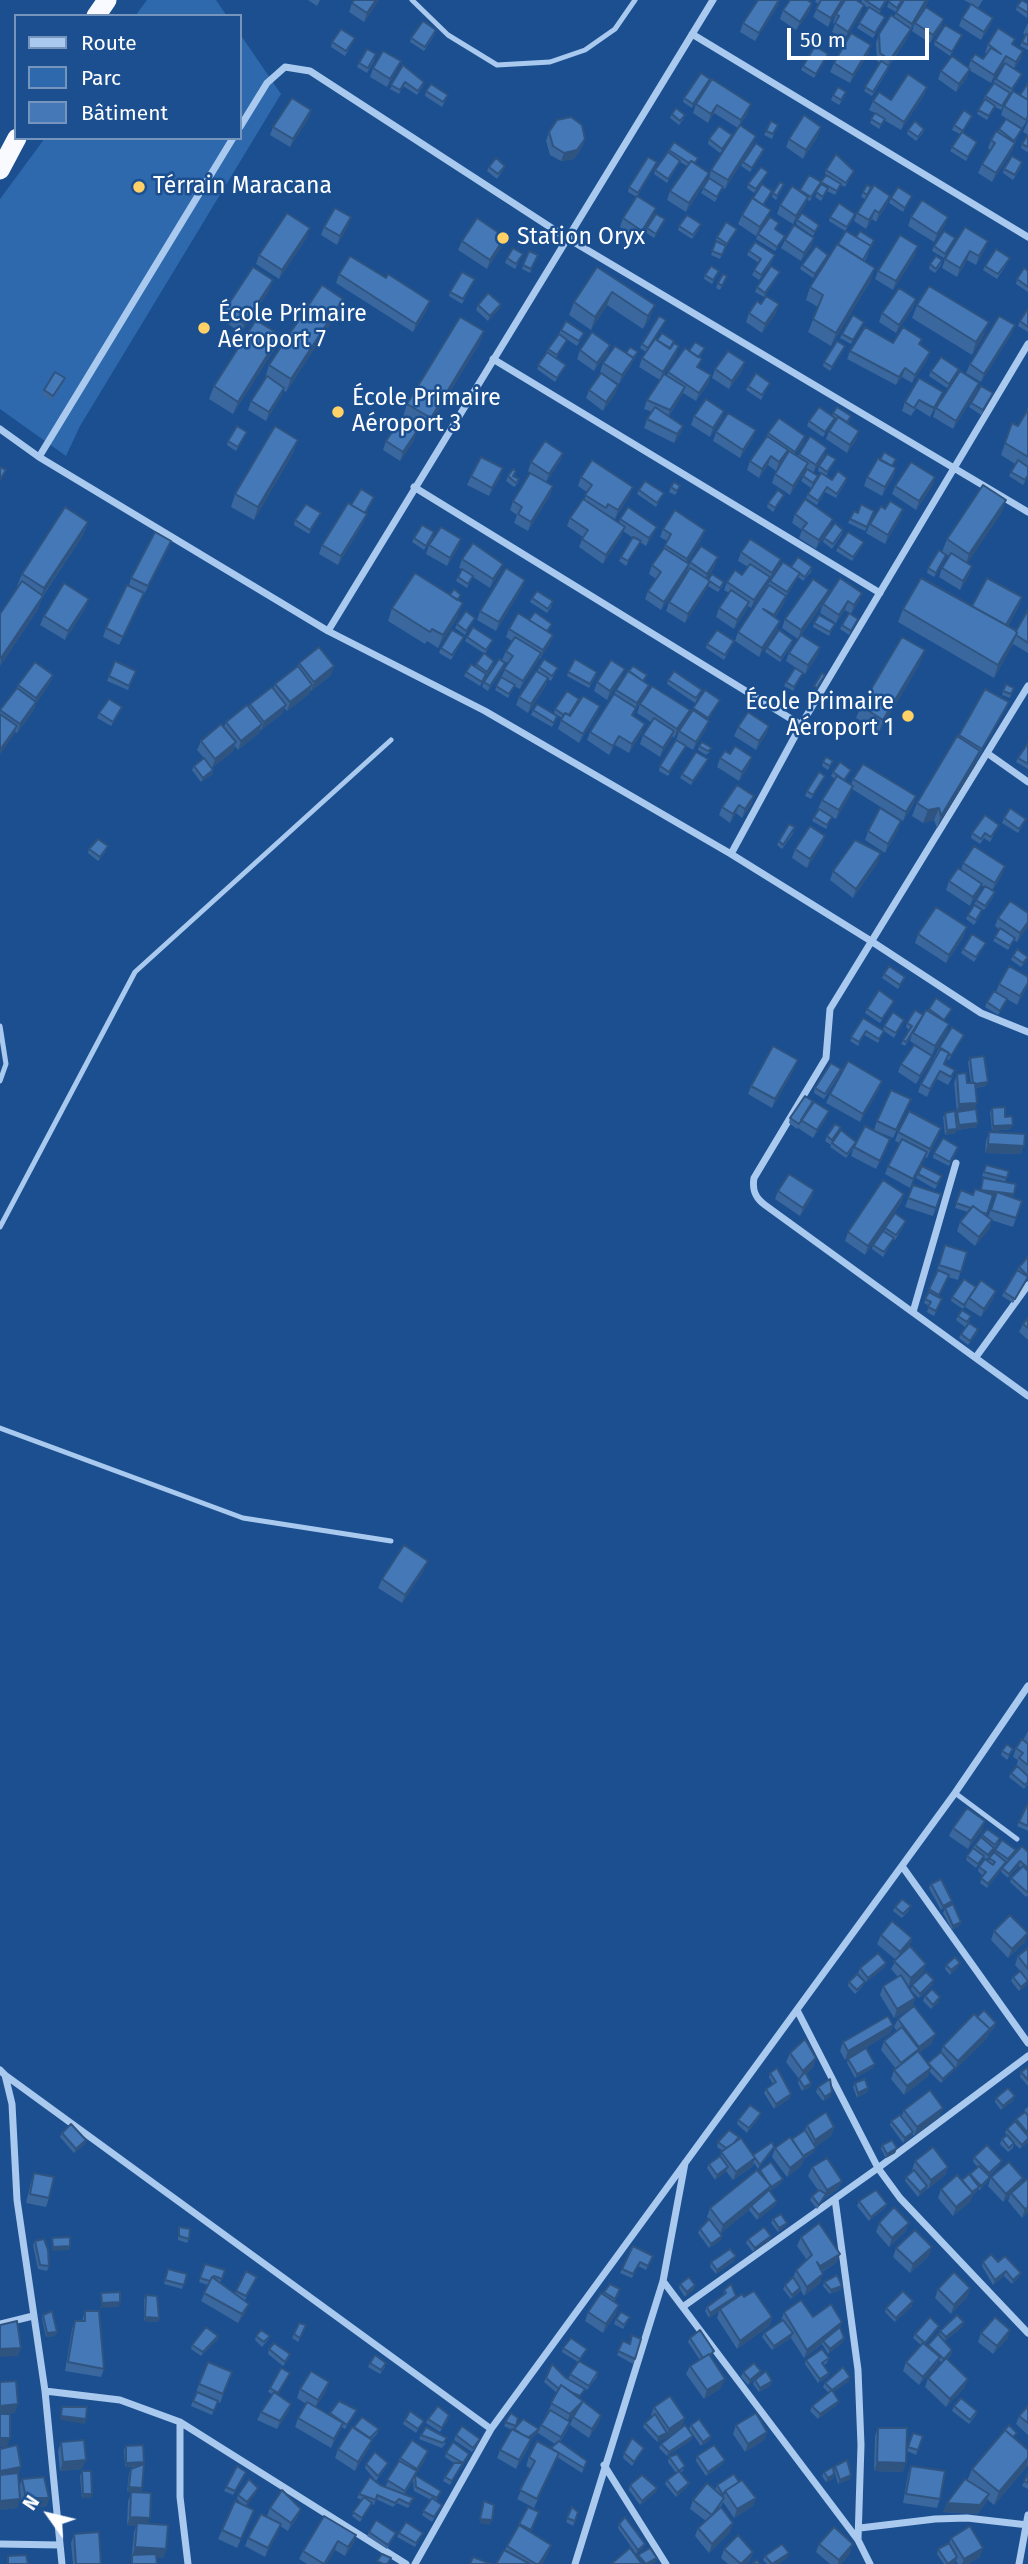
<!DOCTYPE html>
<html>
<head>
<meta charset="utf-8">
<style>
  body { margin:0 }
  #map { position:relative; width:1028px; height:2564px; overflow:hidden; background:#1b4f8f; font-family:"Fira Sans",sans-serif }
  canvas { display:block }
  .legend { position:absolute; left:14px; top:14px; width:228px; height:126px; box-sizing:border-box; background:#1b4f8f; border:2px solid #7695bc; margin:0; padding:9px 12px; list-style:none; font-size:21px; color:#fff }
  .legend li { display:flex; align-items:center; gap:14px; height:35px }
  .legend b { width:35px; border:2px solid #7695bc }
  .north { position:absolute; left:14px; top:2480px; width:70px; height:70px; -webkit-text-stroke:5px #1b4f8f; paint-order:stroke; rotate:304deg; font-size:19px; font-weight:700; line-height:28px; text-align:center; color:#fff }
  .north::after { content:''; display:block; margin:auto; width:24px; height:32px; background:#fff; clip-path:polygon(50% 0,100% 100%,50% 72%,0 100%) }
  .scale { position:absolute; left:787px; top:28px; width:142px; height:32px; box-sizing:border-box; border:4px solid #fff; border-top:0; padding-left:9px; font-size:21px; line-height:24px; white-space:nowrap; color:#fff; -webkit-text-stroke:5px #1b4f8f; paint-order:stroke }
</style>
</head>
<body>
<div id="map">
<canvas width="1028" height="2564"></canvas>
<ul class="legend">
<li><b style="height:9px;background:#a9c9ee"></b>Route</li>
<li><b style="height:19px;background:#2e69ad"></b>Parc</li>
<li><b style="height:19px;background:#4478b7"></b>Bâtiment</li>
</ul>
<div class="north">N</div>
<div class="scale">50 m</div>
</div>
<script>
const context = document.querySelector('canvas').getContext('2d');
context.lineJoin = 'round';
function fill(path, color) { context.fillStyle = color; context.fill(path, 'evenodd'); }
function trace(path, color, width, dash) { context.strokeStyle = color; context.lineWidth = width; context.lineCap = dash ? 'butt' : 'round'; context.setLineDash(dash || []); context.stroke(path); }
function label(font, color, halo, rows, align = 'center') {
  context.font = font + ' "Fira Sans",sans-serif'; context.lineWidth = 5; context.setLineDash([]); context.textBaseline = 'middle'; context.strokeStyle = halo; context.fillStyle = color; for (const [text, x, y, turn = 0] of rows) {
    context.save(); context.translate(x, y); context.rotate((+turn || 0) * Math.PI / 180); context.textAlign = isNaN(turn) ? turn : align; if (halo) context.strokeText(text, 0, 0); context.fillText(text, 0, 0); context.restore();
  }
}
const green = new Path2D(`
  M147 0H216L227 16H135Z
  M240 34 281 94 80 426 66 456 0 409V199L45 138H240Z`);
const service = new Path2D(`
  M412 0 448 35 497 65 550 62 585 50 615 29 635 0
  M0 1026 6 1064 0 1081
  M0 1227 135 972 391 740
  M0 1428 243 1518 391 1541
  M955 1793 1017 1839`);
const minor = new Path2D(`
  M692 34 1028 237
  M240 127 267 83 285 67 310 71 567 238 1028 512
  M493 359 880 593
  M0 429 39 457 328 631 485 711 731 854 871 941 981 1013 1028 1032
  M39 457 233 138
  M414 487 801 725
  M328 631 713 0
  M1028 686 830 1009 826 1058 754 1178C752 1190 755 1198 765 1205L1028 1396
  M987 753 1028 782
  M731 854 801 725 1028 344
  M913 1312 956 1163
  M976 1357 1028 1285
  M902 1866 1028 2043
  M797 2010 878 2168 900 2198 1028 2333
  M0 2070 5 2075 12 2104 17 2200 45 2391 62 2564
  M5 2075 491 2429
  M835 2199 858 2370 861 2445 858 2540
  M663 2281 858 2540 870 2564
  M684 2306 878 2168 1028 2056
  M0 2324 33 2316
  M45 2391 120 2400 180 2422 406 2564
  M180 2422V2497L188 2564
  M604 2465 666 2564
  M860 2528 935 2519 967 2518 1028 2525
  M0 2544 60 2545
  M415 2564 491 2429 955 1793 1028 1686
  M575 2564 663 2281 685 2163
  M1019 2564 1028 2515`);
const trunk = new Path2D(`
  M96 16 107 0
  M0 170 17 138`);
const wall = new Path2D(`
  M308 0H320L317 6Z
  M379 0 364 22 349 12 352 3Z
  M816 0H844L828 27 813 17 819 4 815 2Z
  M862 0H887L879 14 883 22 873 38 857 28 868 8 861 3Z
  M929 0 911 29 908 37 889 66 888 70 872 96 864 91 880 63 877 61 876 43 879 34 894 17 896 13Z
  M964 0H983L978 8 993 18 990 26 981 40 959 26 962 18 971 4Z
  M889 2H902L896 12 887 7Z
  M812 3 809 12 796 30 780 19 783 10Z
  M779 4 755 41 740 32 743 23Z
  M1028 4 1027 18 1016 10 1017 6Z
  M836 14H861L844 40 832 32 835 24 833 23Z
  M944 19 941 27 930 43 912 31 915 23Z
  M1028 23V50L1020 46 1025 35 1023 33Z
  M435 34 424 51 410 42 411 38Z
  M962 35 950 56 934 45 935 41Z
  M355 38 345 56 331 47 332 42Z
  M988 44 1013 45 1023 51 1020 60 1014 69 1022 74 1020 78 1001 110 995 107 987 120 977 114 985 96 1004 65 1003 64 991 83 969 70 967 78 956 92 938 79 941 71 968 68 971 60 983 59 987 54 985 53Z
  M871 45 868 54 850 83 830 72 834 63Z
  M826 58 814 78 801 70 803 66Z
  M375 59 367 73 357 67 359 63Z
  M403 65 423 86 417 95 403 86 399 94 390 89Z
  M373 68 397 70 387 87 370 77Z
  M712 79 748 113 738 128 714 113 708 123 693 113 696 104Z
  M708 83 692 108 683 102 684 98Z
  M1028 83V119L1022 128 1001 115 1004 106 1020 95Z
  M927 87 924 95 901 130 884 120 879 129 870 123 875 113 869 110 873 101 891 100Z
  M426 91 448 95 442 107 425 96Z
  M833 95 845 96 839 105 831 100Z
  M311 110 308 119 290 147 270 135 273 127Z
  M672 114 685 115 683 120 679 125 670 118Z
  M972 116 963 132 977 142 966 161 950 151 960 134 952 130 954 125Z
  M1028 121V135L1023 132Z
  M778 125 772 139 764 135 766 131Z
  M924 129 923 133 916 141 907 134 908 130Z
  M999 129 1020 133 1015 142 1012 151 992 182 978 173 982 164 990 150 988 148 991 140 998 132Z
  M549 132 585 139 582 147 574 159 561 161 550 155 546 141Z
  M732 135 730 140 720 153 708 144 709 139Z
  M818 136 803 159 786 147 789 139Z
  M1028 136V151L1027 152 1021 148 1022 144Z
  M753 144 725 189 723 188 715 202 701 193 709 179 711 170Z
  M669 150 696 164 706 181 686 212 667 200 670 191 687 166 680 162 667 183 654 174 655 170Z
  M763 153 750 172 741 166 743 162Z
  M657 162 637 197 628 192 629 187Z
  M505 166 503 170 497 179 487 171 489 167Z
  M1021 167 1013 180 1003 173 1004 169Z
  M826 170 854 171 845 187 841 185 835 195 827 191 821 201 815 197 826 175 825 174Z
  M809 175 821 182 810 201 807 200 805 205 793 224 777 214 780 205 800 191Z
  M766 176 754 193 747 188 748 184Z
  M782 189 776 200 772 197 773 193Z
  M772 191 764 205 768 218 756 236 738 224 742 215 753 198Z
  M870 191 890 196 887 204 876 222 872 219 866 229 854 221 857 213 865 199 861 197 863 192Z
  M912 196 903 212 889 203 891 198Z
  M656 208 639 239 620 227 623 218Z
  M830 217 854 218 845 231 829 221Z
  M911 217 945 225 934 242 908 226Z
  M665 219 654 238 645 232 647 228Z
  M797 220 819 225 813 236 796 224Z
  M779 223 775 230 785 236 775 251 756 239 758 234Z
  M348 226 337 245 321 235 324 227Z
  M679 226 699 229 692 239 678 230Z
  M846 231 856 237 874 240 865 261 871 280 831 346 808 332 818 307 806 300 810 287Z
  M735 233 725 248 720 259 711 255 717 237Z
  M307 237 279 279 256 264 259 255Z
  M814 238 811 247 801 261 781 248 785 240Z
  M955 238 944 258 932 251 934 246Z
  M462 241 502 246 487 269 458 250Z
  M988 241 985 249 976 265 967 260 957 277 942 268 945 259Z
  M529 251 538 255 530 273 522 269Z
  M749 251 773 260 759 280 752 275 759 263 747 255Z
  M523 254 515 269 505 263 507 258Z
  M828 255 827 259 813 278 800 269 802 265Z
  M915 255 893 290 875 279 878 271Z
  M1010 258 1008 262 997 279 983 270 985 266Z
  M942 260 941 265 935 273 929 269 930 264Z
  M597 267 650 318 643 329 607 305 591 330 569 315 574 302Z
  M1028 271V292L1016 284 1017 279Z
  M339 274 427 310 413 332 336 283Z
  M705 275H717L712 284 704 279Z
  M778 276 764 297 755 292 757 287Z
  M475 279 462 304 449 296 450 292Z
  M725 280 720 290 716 288 718 283Z
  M270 289 241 333 221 319 224 311Z
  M916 299 913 308 896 333 879 322 882 313Z
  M501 304 500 308 488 321 476 310 478 305Z
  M761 304 776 313 762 333 746 322 749 313Z
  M917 305 984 335 972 355 912 318Z
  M339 311 286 392 283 390 281 396 266 421 248 410 251 401 266 378H265L269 365Z
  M1028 311V332L1018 326 1020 321Z
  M666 320 655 339 657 340 674 341 673 345 676 355 660 380 639 367 642 358 646 352 640 348 642 344Z
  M862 326 851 344 840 338 842 334Z
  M561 330 584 333 577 346 559 334Z
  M484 331 479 344 426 431 403 417 407 404Z
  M1012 333 981 382 966 373 970 364Z
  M280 335 275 348 233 414 209 399 214 386Z
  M922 339 920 345 930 352 927 360 912 383 902 377 896 385 847 359 850 351Z
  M567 340 565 344 556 358 564 369 555 382 537 369 548 349Z
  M610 345 607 354 594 371 577 359 580 350Z
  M845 346 843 351 830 371 823 366 824 362Z
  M689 351 703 352 699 358V368L711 375 708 384 696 401 683 393 669 416 683 426 680 434 674 443 644 428 647 419 652 412 644 409 647 400 667 375 668 372Z
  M638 352 630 367 619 384 600 372 603 363 626 353Z
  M715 369 742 371 729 389 712 378Z
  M959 369 957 373 947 388 929 376 931 371Z
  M65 378 52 401 42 395 44 390Z
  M919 378 940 400 930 417 916 408 911 416 902 411 905 402Z
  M770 383 761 400 746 390 748 386Z
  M979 383 976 392 953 429 933 417 936 408Z
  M618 385 615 394 603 411 586 398 589 390Z
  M993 393 981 415 969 407 971 403Z
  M1028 407V477L1023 485 1009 476 1015 464 1001 455 1012 423 1018 426 1026 413Z
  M724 411 721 419 710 437 691 425 694 416Z
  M833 413 851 416 848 423 859 431 856 440 847 453 826 439 829 431 836 420 834 419 823 437 807 426 809 421 832 416Z
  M756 430 752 439 740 458 713 441 716 432Z
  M768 433 805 436 802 445 795 454 798 456 799 454 824 456 813 473 818 476 811 488 801 481 807 470 806 469 790 495 772 483 776 471 768 465 759 478 747 470 750 461 766 438Z
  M245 436 236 451 227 445 228 441Z
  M298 440 293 453 254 520 231 507 235 494Z
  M414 440 400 461 383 450 386 441Z
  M563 453 560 461 546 482 553 486 550 495 528 531 514 523 517 515 510 510 513 501 538 478 528 471 531 462Z
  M836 459 826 476 832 480 846 482 836 498 825 492 817 505 806 498 808 494 824 475 818 471 819 466Z
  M895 463 893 466 896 468 893 477 882 496 864 486 867 477Z
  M514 475 519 479 518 483 514 487 506 481 508 476Z
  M471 476 500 477 489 496 467 485Z
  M581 477 630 495 615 519 605 513V514L619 523 620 519 653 535 646 546 640 542 626 566 619 561 633 538 623 531 621 536 603 564 579 547 583 537 567 526 570 518 584 500 587 492 578 486Z
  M935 477 932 486 916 510 892 494 895 486Z
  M671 487 678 491 675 495 669 492Z
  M639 490 664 493 656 507 637 494Z
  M782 499 773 512 767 507 768 503Z
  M1006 500 1001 513 967 563 972 566 969 575 960 590 939 577 942 568 949 556 942 552 947 539Z
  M372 502 365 514H367L363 523 338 565 319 554 322 545 351 505Z
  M854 511 858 513 873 515 865 531 848 523Z
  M321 513 309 534 294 525 295 520Z
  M795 514 830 527 816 549 799 538 802 530 792 523Z
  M900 518 885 544 866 533 870 524Z
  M88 522 83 535 43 596 38 609 0 666V614L18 587 17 586 22 574Z
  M663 529 705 530 702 538 687 563 689 564 686 573 661 610 645 599 648 591 656 579 649 574 652 565 663 550 667 541 660 537Z
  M843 530 842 534 832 549 823 542 824 538Z
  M433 537 424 550 412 542 414 538Z
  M461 539 458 548 447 566 426 554 429 545Z
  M171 541 168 549 144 595V594L119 645 103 637 106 628 129 586 131 578Z
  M864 542 862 546 852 561 836 551 838 547Z
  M741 552 781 559 778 568 768 581 767 585 751 608 748 606 746 611 734 629 716 617 719 608 729 593 724 590 727 582 742 575 748 567 738 561Z
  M462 559 500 572 490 588 473 577 467 588 456 581 462 569 459 568Z
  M945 559 934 577 927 573 928 568Z
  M690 562 715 566 707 578 723 586 718 592 708 586 685 623 666 611 669 602 688 572 687 571Z
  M791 567H812L811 572 803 581 798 577 786 597 783 605 775 618 777 630 759 657 735 641 738 632 770 581Z
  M525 580 522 588 496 631 477 620 480 611Z
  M829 590 826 599 801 635 820 647 817 656 805 674 803 673 793 691 784 686 786 682 799 670 786 661 789 653 798 639 782 628 785 619Z
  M862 593 859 601 851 614 845 610 836 623 820 613 823 604Z
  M1022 597 1019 606 1008 626 1016 631 1028 610V653L1013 644 994 678 898 622 903 609 972 606Z
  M532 598 552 606 547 613 530 602Z
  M458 600V616L438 648 427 641 425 644 388 621 392 608Z
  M86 607 65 640 40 625 44 616Z
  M475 618 465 635 455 628 457 624Z
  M858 619 849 635 840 629 842 625Z
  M529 620 550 628 548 631 553 635 550 643 540 659 539 658 520 689 514 686 508 698 495 690 508 663 502 660 506 651 512 641 506 637 509 629Z
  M814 623 835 624 829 636 813 627Z
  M464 637 451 660 439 653 441 648Z
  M467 637 491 644 485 654 465 641Z
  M734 641 724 660 706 648 707 644Z
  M792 644 780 662 765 652 767 648Z
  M299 663 331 675 311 691 310 690 309 694 287 711 284 708 282 714 261 730H260L259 733 238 750 235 746 233 751 212 768 213 770 212 775 201 782 192 770 194 766 204 758 197 750 201 741 224 727 226 722 249 707 250 704 273 689 275 684 298 667Z
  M920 663 879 732 856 718 861 706Z
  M476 664 493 665 480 686 464 676 466 672 475 667Z
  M539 667 558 668 551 681 548 679 545 687 528 713 516 705 519 697 537 672Z
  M504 668 488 691 482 687 484 682Z
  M136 671 128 690 107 681 109 676Z
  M568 672 596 676 589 688 567 676Z
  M53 675 50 683 36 703 33 711 17 733 15 732 0 754V710L17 688 18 685Z
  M622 677 607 700 594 691 597 682Z
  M668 680 700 694 695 703 667 684Z
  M644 681 649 685 646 693 636 709 633 716 642 732 629 753 615 745 609 755 587 740 590 732 614 695 616 690Z
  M1014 688 1010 698 1002 695 1003 691Z
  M985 689 1009 702 1005 710 978 758 976 764 937 828 934 820 923 823 912 816 917 803 958 737Z
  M705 690 720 700 708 720 709 721 706 729 693 750 676 740 679 731Z
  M578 704 570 716 600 706 597 714 579 743 558 729 562 718 554 713 555 709Z
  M640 704 690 710 687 719 674 738 672 736 660 757 640 744 643 735 651 722 637 713Z
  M533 710 556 720 552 727 531 715Z
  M120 712 111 726 97 718 99 713Z
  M769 726 766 734 756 750 734 736 738 727Z
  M1028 743V769L1016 762 1018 758Z
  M686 746 668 776 659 771 660 766Z
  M699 746 710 752 706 755 698 750Z
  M720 758 749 765 739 781 717 767Z
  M823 762 831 765 828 770 822 766Z
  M706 764 691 785 680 778 682 774Z
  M833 772 849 774 845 781 851 785 853 779 916 796 913 805 903 821 852 789 850 795 836 819 832 817 826 829 812 821 822 800 835 779 831 776Z
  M825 776 811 799 805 796 807 791Z
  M754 796 751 805 742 818 736 813 730 823 719 815 722 807Z
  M1004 818 1024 823 1018 833 1002 823Z
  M901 821 898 830 885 853 865 840 868 831Z
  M999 825 990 842 984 838 980 844 971 838 972 833Z
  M794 832 782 849 777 845 779 841Z
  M825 836 822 844 807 868 792 858 795 849Z
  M89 849 106 851 98 861 88 853Z
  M878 862 853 898 830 880 833 871Z
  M963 863 1002 875 992 891 995 892 993 897 984 910 974 904 985 887 981 885 979 892 970 906 946 890 949 881 961 870Z
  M1028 913V926L1017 942 1014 940 1008 950 993 941 1000 930 995 926 998 918Z
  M981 914 974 925 966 919 968 915Z
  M918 934 964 936 946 963 915 943Z
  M984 947 974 962 961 953 963 949Z
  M1013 956 1026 961 1021 967 1011 960Z
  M884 974 903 981 898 989 882 978Z
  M1028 977 1027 987 1017 1005 1007 999 1006 1003 998 1015 985 1007 987 1002 996 992 999 984Z
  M892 1005 880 1023 865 1013 867 1009Z
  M929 1009 950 1013 944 1021 949 1024 946 1033 932 1055 910 1041 912 1035 905 1046 901 1044 909 1030 906 1027 907 1023 923 1015 928 1011Z
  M863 1018 883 1030 884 1026 904 1020 894 1038 884 1031 878 1043 864 1035 858 1046 850 1041Z
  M962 1039 949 1060 947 1059 945 1064 952 1078 948 1085 937 1079 927 1097 918 1092 921 1084 939 1048Z
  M932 1056 929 1065 916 1084 898 1072 901 1064Z
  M970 1058 986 1086 975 1088 977 1103 974 1109 977 1127 957 1130V1124L956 1133 945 1135 943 1117 945 1113 956 1116 957 1113 954 1083 957 1074 967 1083H971L968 1062Z
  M794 1069 772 1108 748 1094 751 1086Z
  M840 1073 824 1099 814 1093 815 1088Z
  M882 1081 879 1089 860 1122 826 1103 830 1094Z
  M911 1099 893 1138 874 1130 877 1121Z
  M992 1108 1011 1129 992 1131 990 1112Z
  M829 1111 825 1120 813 1138 798 1128 799 1126 797 1129 789 1123 790 1118Z
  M841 1127 831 1145 825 1141 827 1136Z
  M898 1132 938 1137 927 1158 925 1157 910 1188 885 1174 888 1166 900 1143 895 1141Z
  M989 1132 1021 1154 985 1153 986 1141Z
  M856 1142 887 1148 876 1169 851 1156 854 1147 846 1158 830 1147 832 1143Z
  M957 1151 949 1166 933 1158 934 1153Z
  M986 1165 1009 1171 1005 1182 982 1176Z
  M918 1174 940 1181 935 1189 916 1178Z
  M983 1178 1013 1198 1022 1201 1013 1227 991 1220 989 1229 975 1246 957 1231 960 1222 968 1212 955 1208 961 1190 973 1195 980 1190ZM993 1196 995 1197 988 1217 986 1215Z
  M913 1185 941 1194 933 1216 905 1207Z
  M814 1190 811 1199 800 1216 775 1199 778 1191Z
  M904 1194 901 1203 865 1255 845 1241 848 1232Z
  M904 1225 895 1240 893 1239 883 1257 872 1249 873 1245 884 1231 885 1228Z
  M967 1252 958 1280 948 1277 938 1297 942 1299 934 1316 927 1312 929 1306 924 1303 936 1273 942 1254Z
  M1028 1257V1277L1013 1303 1002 1296 1004 1292 1019 1267Z
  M976 1287 993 1299 981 1317 965 1307 967 1302 963 1309 951 1301 952 1297Z
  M958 1316 970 1320 965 1327 956 1320Z
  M1028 1318V1340L1019 1332 1023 1324Z
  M978 1329 977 1333 968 1345 959 1338 961 1334Z
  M424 1570 402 1603 378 1588 382 1579Z
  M1028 1731V1784L1024 1789 1009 1777 1011 1773 1016 1767 1018 1760 1013 1757 1016 1748 1023 1740Z
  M1013 1749 1007 1760 1001 1755 1002 1751Z
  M1027 1805 1028 1806V1831L1017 1826Z
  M953 1828 982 1830 968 1849 949 1836Z
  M982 1835 999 1842 987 1859 983 1857 976 1868 966 1860 967 1856Z
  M995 1850H1016L1014 1854 1028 1852V1895L1026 1897 1010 1882 1011 1878 1021 1868 1019 1866 1008 1878 1001 1872 1002 1869 987 1888 980 1883 983 1876 978 1871 979 1867 988 1861Z
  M931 1884 952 1901 950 1905 941 1910 929 1888Z
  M895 1907 909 1910 902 1918 893 1911Z
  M945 1908 959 1926 952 1930 943 1913Z
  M994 1931 1025 1942 1008 1958 991 1940Z
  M881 1935 912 1938 909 1947 926 1964 923 1972 908 1987 915 1998 912 2007 894 2018 880 1995 883 1986 898 1977 891 1969 896 1960 877 1944Z
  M1028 1948V1982L1026 1986 1019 1991 1011 1981 1013 1977 1020 1971 1015 1965 1018 1956Z
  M886 1963 885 1967 866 1982 858 1973 860 1968Z
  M946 1965 958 1967 950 1975 945 1969Z
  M849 1982 863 1986 855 1994 848 1986Z
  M933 1984 919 1998 911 1990 912 1985Z
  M925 1996 939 2002 931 2009 923 2001Z
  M977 2017 996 2023 995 2027 989 2033 987 2038 941 2083 929 2071 928 2076 904 2095 891 2079 894 2070 896 2069 881 2050 884 2041 897 2031 894 2027 898 2019 932 2043 919 2053 928 2064 941 2052 943 2046Z
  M893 2025 890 2033 845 2060 840 2051 843 2042Z
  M790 2053 816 2058 813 2067 806 2074 811 2083 810 2087 802 2091 798 2083 799 2079 786 2062Z
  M848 2059 873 2068 855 2078 847 2063Z
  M1028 2067V2086L1020 2077 1021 2072Z
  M770 2073 790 2098 774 2109 764 2093 766 2089 773 2084 769 2077Z
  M855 2083 868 2088 867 2092 857 2098 853 2087Z
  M818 2087 830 2097 823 2101 816 2092Z
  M996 2098 1013 2101 1001 2110 995 2102Z
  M1028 2107V2142L1020 2149 1010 2139 1014 2143 1013 2148 1008 2152 1000 2144 1002 2139 1007 2135 1005 2133 1007 2129 1015 2122 1016 2119 1024 2112 1025 2109Z
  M904 2110 940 2116 914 2136 912 2134 911 2137 903 2143 890 2125 891 2121 901 2117Z
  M761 2113 759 2118 747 2133 737 2124 738 2120Z
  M807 2125 834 2127 831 2136 815 2147 814 2152 804 2159 801 2166 787 2177 772 2157 775 2148 792 2139 805 2130Z
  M62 2133 86 2140 85 2144 74 2153 60 2137Z
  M738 2140 753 2155 774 2147 772 2151 758 2169 754 2163 752 2167 733 2180 726 2171 715 2180 707 2168 709 2164 720 2156 723 2151 717 2147 718 2142Z
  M882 2145 897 2148 895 2153 886 2158 881 2149Z
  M974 2157 1000 2165 989 2176 990 2177 988 2181 980 2190 978 2189 977 2191 972 2196 970 2202 953 2216 938 2198 941 2189 970 2176 978 2167 973 2162Z
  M915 2161 948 2167 945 2175 928 2189 927 2188 926 2190 918 2197 905 2181 906 2177 913 2171 912 2170Z
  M812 2167 842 2181 838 2189 824 2199 817 2209 810 2200 812 2196 818 2190 808 2176Z
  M760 2170 783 2179 781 2183 770 2191 776 2205 757 2220 749 2210 721 2233V2240L709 2248 698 2233 700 2229 709 2219 707 2217 710 2208 759 2172Z
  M34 2173 49 2198 46 2207 26 2203 31 2182Z
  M991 2177 1021 2184 1028 2181V2212L1022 2218 1008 2201 1010 2196 1003 2202 988 2186Z
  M859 2201 887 2204 885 2208 869 2221 857 2206Z
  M773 2219 787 2223 785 2227 778 2232 771 2223Z
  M879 2223 906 2231 889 2247 876 2232Z
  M179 2227 189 2239 187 2243 178 2240V2231Z
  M771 2236 769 2241 753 2252 746 2243 748 2239Z
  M801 2237 840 2254 836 2263 822 2272 820 2283 804 2296 800 2289 799 2293 791 2299 783 2289 785 2285 793 2278 796 2270 807 2260 797 2246Z
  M35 2241 49 2266 47 2271 38 2269 33 2245Z
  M896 2248 929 2256 910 2273 893 2257Z
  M653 2256 646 2270 638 2266 632 2278 620 2273 622 2269Z
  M734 2261 716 2274 710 2267 711 2262Z
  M983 2262H998L1019 2277 1012 2284 1004 2276 993 2285 982 2266Z
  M205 2264 225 2270 220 2283 235 2294 236 2291 255 2281 245 2300 246 2312 238 2323 201 2301 208 2285 199 2282Z
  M168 2269 187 2274 182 2289 164 2284Z
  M824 2282 842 2286 840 2290 830 2294 823 2286Z
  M680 2284 695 2285 694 2289 685 2297 679 2288Z
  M970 2288 967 2297 951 2314 935 2298 938 2289Z
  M724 2290 736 2296 735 2298 744 2297 772 2317 769 2326 737 2349 717 2318 719 2311 709 2318 705 2311 707 2307 723 2295Z
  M604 2292 619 2294 614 2302 616 2314 603 2333 585 2321 588 2312Z
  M146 2295 159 2318 158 2322 144 2321V2299Z
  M912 2306 895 2322 885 2312 886 2308Z
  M85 2311 104 2369 101 2377 65 2371 72 2329 75 2321H82Z
  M784 2312 813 2317 840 2327 843 2342 828 2354 822 2344 804 2358 791 2338 772 2350 762 2337 764 2333 781 2321Z
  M43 2315 57 2332 55 2336 46 2337 42 2319Z
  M616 2319 628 2321 623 2329 614 2324Z
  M299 2323 304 2330 298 2342 292 2338Z
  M963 2326 944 2342 952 2350 951 2355 947 2359 965 2387 946 2407 925 2387 928 2378 942 2363 939 2360 936 2366 919 2385 903 2371 906 2362 921 2345 913 2338 915 2334 937 2330 925 2345 928 2347V2345L939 2335 940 2331Z
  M1010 2330 1007 2339 993 2354 978 2342 981 2333Z
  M218 2336 217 2340 201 2356 191 2349 192 2345Z
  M256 2336H270L268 2340 262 2347 255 2340Z
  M690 2338 712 2356 711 2357 721 2388 704 2399 686 2374 690 2366 700 2360 688 2342Z
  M641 2339 633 2364 617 2355 623 2341 629 2344Z
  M563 2348 585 2353 579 2362 598 2372 597 2377 587 2390 585 2389 579 2398 601 2415 598 2424 589 2438 570 2425 574 2415 568 2421 570 2422 567 2431 560 2442 587 2461 582 2473 557 2457 534 2508 517 2499 531 2469 526 2466 529 2457 551 2448 555 2444 538 2433 530 2439 528 2448 516 2469 497 2458 500 2450 512 2430 504 2426 511 2413 516 2427 539 2429 557 2393 544 2382 546 2378H566L584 2388 568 2379 578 2362 562 2352Z
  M269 2349 289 2358 283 2366 268 2354Z
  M829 2358 827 2363 824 2365 829 2373 827 2377 818 2383 805 2364 806 2360Z
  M370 2363 385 2367 380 2374 368 2367Z
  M761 2371 759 2376 748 2385 741 2377 743 2372Z
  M232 2372 220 2403 218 2402 212 2415 191 2406 199 2384Z
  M290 2373 278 2395 291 2404 288 2412 277 2429 257 2420 261 2412 272 2394 268 2392 270 2388Z
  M755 2380 772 2381 770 2386 759 2392 753 2384Z
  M849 2381 833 2392 837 2405 818 2419 810 2411 812 2406 829 2393 823 2387 825 2383Z
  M300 2389 326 2391 316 2407 329 2415 330 2413 355 2415 345 2429 342 2427 331 2448 295 2427 298 2418 306 2404 297 2398Z
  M954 2406 977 2411 976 2415 969 2424 952 2411Z
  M1028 2406V2435L1016 2424 1019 2416Z
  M654 2407 682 2427 666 2438 657 2442 643 2427 645 2423 652 2417 651 2415Z
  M428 2419 448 2420 440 2432 426 2423Z
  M405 2420 424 2421 416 2433 403 2424Z
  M691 2425 711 2436 710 2440 701 2446 689 2429Z
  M736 2425 767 2432 764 2440 745 2452 733 2434Z
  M354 2427 379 2429 377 2434 372 2439 369 2448 355 2471 335 2458 338 2449Z
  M878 2428 903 2472 874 2471 875 2436Z
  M913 2433 923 2436 916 2455 907 2451Z
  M421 2435 446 2443 442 2448 419 2439Z
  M456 2435 480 2439 478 2444 472 2452 454 2440Z
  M693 2436 691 2440 667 2456 659 2448 661 2444Z
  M1015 2437 1014 2438 1028 2450V2465L994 2505 987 2499 986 2503 977 2514 943 2512 947 2503 967 2481 972 2469Z
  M61 2442 82 2469 60 2471 58 2451Z
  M126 2446 144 2462 143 2465 142 2488 141 2493 148 2524 166 2549 163 2558 156 2557 157 2564H131L134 2532 136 2526 127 2525 128 2501 132 2492H127L129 2473 131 2469 138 2467H125L124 2450Z
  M644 2448 642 2452 632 2466 623 2458 624 2453Z
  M446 2453 469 2454 450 2485 443 2481 445 2477 454 2463 445 2457Z
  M697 2456 723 2464 706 2476 696 2461Z
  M669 2457 684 2470 680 2473 689 2483 687 2487 676 2497 665 2484 667 2480 676 2473 668 2462Z
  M400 2458 425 2460 415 2475 439 2495 436 2501 442 2505 440 2509 432 2522 422 2515 431 2500 414 2491 413 2480 405 2494 414 2498 408 2508 397 2503 393 2507 376 2499 374 2505 372 2504 360 2522 352 2516 362 2500 357 2498 359 2494 380 2485 385 2487Z
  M388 2463 386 2467 376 2481 365 2468 366 2464Z
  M835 2466 851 2475 850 2479 838 2484 834 2470Z
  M911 2466 940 2499 937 2508 903 2503 908 2474Z
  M21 2467 18 2475 19 2488 22 2479 49 2498 46 2507H23L19 2488 20 2499 17 2508 0 2510Z
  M82 2471 92 2494 91 2498H82L80 2476Z
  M824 2472 834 2474 833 2479 826 2482 822 2476Z
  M1028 2474V2489L1022 2486Z
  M245 2476 233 2495 224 2491 226 2487Z
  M739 2482 756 2498 753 2506 734 2518 723 2502 720 2508 730 2532 709 2553 695 2536 698 2528 706 2521 690 2509 693 2500 715 2490 717 2485Z
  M630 2485 657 2488 656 2492 640 2505 629 2490Z
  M256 2493 246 2506 251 2518 237 2548 218 2539 222 2530 243 2505 237 2499 238 2495Z
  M572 2507 578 2512 573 2526 566 2522Z
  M270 2508 301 2509 297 2518 288 2531 280 2526 265 2557 245 2546 248 2538 273 2521 267 2516Z
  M539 2512 531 2532 551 2545 548 2553 542 2564H496L505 2550 519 2524Z
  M619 2524 645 2544 643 2548 636 2554 618 2528Z
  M369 2532 394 2537 387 2549 367 2536Z
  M399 2533H423L415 2547 397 2537Z
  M74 2534 101 2564H73L71 2543Z
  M356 2535 353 2544 345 2556 335 2550 326 2564H307L299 2559 303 2551Z
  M951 2538 980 2557 968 2564H958L956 2561 952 2564H944L937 2554 938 2549 949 2543Z
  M819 2544 850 2553 841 2564H830L816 2552Z
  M724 2549 753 2552 750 2560 746 2564H728L721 2558Z
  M765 2556 788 2557 778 2564H767L763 2560Z`);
const shadedWall = new Path2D(`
  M376 0H379L364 22 367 13Z
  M779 0H780L779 4 755 41 759 33Z
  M842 0H844L828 27 831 18Z
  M926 0H929L909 31 911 29 908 37 887 68 890 60 909 32 912 24Z
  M812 3 809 12 796 30 800 22Z
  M864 5 861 14 844 40 848 32Z
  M993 18 990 26 981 40 984 32Z
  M944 19 941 27 930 43 933 35Z
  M871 45 868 54 850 83 853 75Z
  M1023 51 1020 60 1013 71 1016 62Z
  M1006 56 1003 64 991 83 994 75Z
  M401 61 397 70 387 87 390 79Z
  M970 69 967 78 956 92 959 84Z
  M710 79 708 83 692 108 693 104Z
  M927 87 924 95 901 130 904 122Z
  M751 104 748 113 738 128 741 120Z
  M717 105 714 113 708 123 711 114Z
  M311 110 308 119 290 147 293 139Z
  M821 127 818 136 803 159 806 150Z
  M756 136 753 144 725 189 728 180Z
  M585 139 582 147 574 159 561 161 564 153Z
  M1015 143 1012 151 992 182 996 173Z
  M709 173 706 181 686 212 689 203Z
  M890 196 887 204 876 222 879 213Z
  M808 197 805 205 793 224 796 216Z
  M656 208 653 217 639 239 642 231Z
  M771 210 768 218 756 236 760 227Z
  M875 210 872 219 866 229 869 220Z
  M351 217 348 226 337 245 340 236Z
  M948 217 945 225 934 242 937 234Z
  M310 228 307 237 279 279 282 270Z
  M505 237 502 246 487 269 490 260Z
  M814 238 811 247 801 261 804 253Z
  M988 241 985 249 976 265 979 256Z
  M918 246 915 255 893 290 896 281Z
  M970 251 967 260 957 277 960 268Z
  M828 255 827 259 813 278 815 274Z
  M875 268 871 280 831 346 836 333Z
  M780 272 778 276 764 297 765 293Z
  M273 280 270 289 241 333 244 324Z
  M612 292 607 305 591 330 595 317Z
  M343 299 339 311 286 392 291 379Z
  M916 299 913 308 896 333 899 325Z
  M430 301 427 310 413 332 416 324Z
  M501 304 500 308 488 321 490 316Z
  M779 304 776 313 762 333 765 324Z
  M655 305 650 318 643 329 648 316Z
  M989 322 984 335 972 355 976 342Z
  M1015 325 1012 333 981 382 984 374Z
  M484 331 479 344 426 431 431 418Z
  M280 335 275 348 233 414 238 402Z
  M610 345 607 354 594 371 597 363Z
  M679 346 676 355 660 380 663 372Z
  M638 352 630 367 619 384 622 375Z
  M930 352 927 360 912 383 915 375Z
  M745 362 742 371 729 389 732 381Z
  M905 368 902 377 896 385 899 377Z
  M711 375 708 384 696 401 699 393Z
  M979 383 976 392 953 429 956 421Z
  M618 385 615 394 603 411 606 402Z
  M685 387 682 395 667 418 670 410Z
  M284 388 281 396 266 421 269 412Z
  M943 392 940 400 930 417 934 408Z
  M724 411 721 419 710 437 713 428Z
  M683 426 680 434 674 443 677 434Z
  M756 430 752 439 740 458 743 450Z
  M417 431 414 440 400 461 403 452Z
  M859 431 856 440 847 453 850 445Z
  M805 436 802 445 791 460 795 452Z
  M298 440 293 453 254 520 258 507Z
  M827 448 824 456 813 473 816 465Z
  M788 450 785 458 776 471 779 462Z
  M563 453 560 461 546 482 549 474Z
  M771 456 768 465 759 478 762 469Z
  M808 463 805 471 790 495 793 486Z
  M503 468 500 477 489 496 492 488Z
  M896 468 893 477 882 496 885 487Z
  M935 477 932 486 916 510 919 501Z
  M553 486 550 495 528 531 531 522Z
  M633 487 630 495 615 519 618 510Z
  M1006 500 1001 513 965 567 969 554Z
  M903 509 900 518 885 544 888 535Z
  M367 514 363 523 338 565 341 556Z
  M833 519 830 527 816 549 819 540Z
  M88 522 83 535 39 601 44 588Z
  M625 527 621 536 603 564 606 555Z
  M657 527 653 535 646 546 649 538Z
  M705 530 702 538 684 568 687 559Z
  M461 539 458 548 447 566 450 558Z
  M171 541 168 549 144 595 148 586Z
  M718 557 715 566 704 582 707 574Z
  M781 559 778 568 769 581 772 573Z
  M503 564 500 572 490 588 493 579Z
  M689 564 686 573 661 610 664 602Z
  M972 566 969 575 960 590 963 581Z
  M800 573 796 581 786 597 783 605 771 624 774 615Z
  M770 577 767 585 751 608 754 600Z
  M525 580 522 588 496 631 499 622Z
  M710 581 707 589 685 623 688 614Z
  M829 590 826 599 798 639 801 630Z
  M144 593 141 602 119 645 123 637Z
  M862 593 859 601 851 614 854 605Z
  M43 596 38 609 0 666 1 658Z
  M1022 597 1019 606 1003 634 1006 626Z
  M89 599 86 607 65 640 68 631Z
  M848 601 845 610 836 623 839 615Z
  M749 602 746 611 734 629 737 620Z
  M463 603 458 616 438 648 443 635Z
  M780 621 777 630 759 657 762 648Z
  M1017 633 1012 646 994 678 998 665Z
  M553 635 550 643 540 659 543 650Z
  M820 647 817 656 805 674 808 665Z
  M925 650 920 663 879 732 883 720Z
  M541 653 538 662 520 689 523 681Z
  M505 663 504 668 488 691 490 686Z
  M334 666 331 675 311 691 314 682Z
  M625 669 622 677 607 700 610 691Z
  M53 675 50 683 36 703 33 711 17 733 20 724 34 706 36 698Z
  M548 678 545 687 528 713 531 704Z
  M312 685 309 694 287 711 290 702Z
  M649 685 646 693 636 709 633 717 632 715 637 703Z
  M1009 702 1005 710 978 758 982 749Z
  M286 705 282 714 261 730 264 722Z
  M600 706 597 714 579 743 583 734Z
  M690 710 687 719 674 738 677 729Z
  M709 721 706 729 693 750 696 742Z
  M262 724 259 733 238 750 241 741Z
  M645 724 642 732 629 753 632 744Z
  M17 726 14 735 0 754V750Z
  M769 726 766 734 756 750 759 741Z
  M674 731 671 740 660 757 663 748Z
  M619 736 615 745 609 755 613 746Z
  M236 742 233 751 212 768 215 759Z
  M980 751 976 764 937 828 941 816Z
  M752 757 749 765 739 781 742 772Z
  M708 759 706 764 691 785 693 781Z
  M213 770 212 775 201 782 203 778Z
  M853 786 850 795 836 819 839 810Z
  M754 796 751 805 742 818 745 809Z
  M916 796 913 805 903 821 906 812Z
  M739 805 736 813 730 823 733 814Z
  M939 808 934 820 923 823 928 810Z
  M901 821 898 830 885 853 888 844Z
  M825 836 822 844 807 868 810 859Z
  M881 853 878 862 853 898 856 889Z
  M1005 866 1002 875 991 891 995 883Z
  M982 884 979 892 970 906 973 897Z
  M1028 922V926L1017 942 1020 933Z
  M967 927 964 936 946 963 949 955Z
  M1028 983V985L1017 1005 1020 996Z
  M949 1024 946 1033 932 1055 935 1046Z
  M932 1056 929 1065 916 1084 920 1076Z
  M798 1060 794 1069 772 1108 775 1099Z
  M940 1071 937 1079 927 1097 930 1089Z
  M882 1081 879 1089 860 1122 863 1114Z
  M988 1082 986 1086 972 1088 973 1084Z
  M977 1103 974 1111 956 1113 959 1104Z
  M829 1111 825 1120 813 1138 817 1130Z
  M978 1123 977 1127 957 1130 959 1125Z
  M1013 1125 1011 1129 992 1131 993 1126Z
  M941 1128 938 1137 927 1158 930 1149Z
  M957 1129 956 1133 945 1135 947 1130Z
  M890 1139 887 1148 876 1169 880 1161Z
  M988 1144 1024 1146 1021 1154 985 1153Z
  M927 1152 924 1161 910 1188 913 1179Z
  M814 1190 811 1199 800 1216 803 1208Z
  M981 1190 1014 1194 1013 1198 980 1195Z
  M904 1194 901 1203 865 1255 868 1246Z
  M992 1220 989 1229 975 1246 979 1237Z
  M996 1291 993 1299 981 1317 984 1309Z
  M428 1561 424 1570 402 1603 405 1595Z
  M985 1821 982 1830 968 1849 971 1841Z
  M1020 1861 1019 1866 1008 1878 1009 1874Z
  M1006 1862 1004 1866 987 1888 988 1884Z
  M952 1901 950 1905 941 1910 943 1906Z
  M961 1922 959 1926 952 1930 953 1926Z
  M1028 1933 1025 1942 1008 1958 1012 1949Z
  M912 1938 909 1947 897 1960 900 1952Z
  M886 1963 885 1967 866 1982 868 1978Z
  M960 1963 958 1967 950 1975 951 1970Z
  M926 1964 923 1972 908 1987 911 1978Z
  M934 1980 933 1984 919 1998 920 1994Z
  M1028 1981 1026 1986 1019 1991 1021 1987Z
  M940 1997 939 2002 931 2009 933 2005Z
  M915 1998 912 2007 894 2018 897 2009Z
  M996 2023 995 2027 989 2033 987 2038 955 2070 958 2061Z
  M893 2025 890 2033 845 2060 848 2051Z
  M936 2034 932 2043 898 2071 901 2063Z
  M816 2058 813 2067 800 2080 803 2071Z
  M875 2064 873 2068 855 2078 857 2074Z
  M931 2068 928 2076 904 2095 907 2086Z
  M955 2068 953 2072 941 2083 943 2079Z
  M811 2083 810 2087 802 2091 804 2087Z
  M868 2088 867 2092 857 2098 858 2093Z
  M832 2092 830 2097 823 2101 825 2097Z
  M791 2094 790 2098 774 2109 776 2104Z
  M1015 2096 1013 2101 1001 2110 1003 2106Z
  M943 2108 940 2116 914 2136 917 2127Z
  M761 2113 759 2118 747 2133 749 2128Z
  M834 2127 831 2136 812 2149 815 2140Z
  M913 2132 911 2137 903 2143 905 2138Z
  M1028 2139V2142L1020 2149 1022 2145Z
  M86 2140 85 2144 74 2153 76 2149Z
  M774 2147 772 2151 758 2169 760 2165Z
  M816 2148 814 2152 804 2159 801 2166 787 2177 790 2168 800 2158Z
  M897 2148 895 2153 886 2158 887 2154Z
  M755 2158 752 2167 733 2180 736 2172Z
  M1002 2161 1000 2165 987 2177 989 2173Z
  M728 2167 726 2172 715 2180 717 2175Z
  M948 2167 945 2175 928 2189 931 2180Z
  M990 2177 988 2181 980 2190 981 2186Z
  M1023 2178 1020 2187 1011 2193 1010 2196 1003 2202 1006 2194Z
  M783 2179 781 2183 770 2191 771 2187Z
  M842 2181 838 2189 824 2199 817 2209 827 2190Z
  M771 2186 768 2195 751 2206 749 2210 720 2234 723 2225Z
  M927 2186 926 2190 918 2197 920 2192Z
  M979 2187 977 2191 972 2196 970 2202 953 2216 956 2207Z
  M777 2201 776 2205 757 2220 759 2215Z
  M887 2204 885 2208 869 2221 871 2217Z
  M1028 2207V2212L1022 2218 1025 2209Z
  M787 2223 785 2227 778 2232 779 2228Z
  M909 2223 906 2231 889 2247 892 2238Z
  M722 2236 721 2240 709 2248 711 2244Z
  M771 2236 769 2241 753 2252 755 2248Z
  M70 2246 69 2250 51 2251 53 2247Z
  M932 2247 929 2256 910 2273 913 2264Z
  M840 2254 836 2263 817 2274 820 2266Z
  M736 2256 734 2261 716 2274 717 2270Z
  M1006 2271 1004 2276 993 2285 995 2280Z
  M1021 2273 1019 2277 1012 2284 1013 2280Z
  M823 2274 820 2283 804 2296 807 2287Z
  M695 2285 694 2289 685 2297 687 2292Z
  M842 2286 840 2290 830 2294 831 2290Z
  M800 2288 799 2293 791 2299 792 2295Z
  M970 2288 967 2297 951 2314 954 2305Z
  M736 2296 735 2300 709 2318 710 2313Z
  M913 2301 912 2306 895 2322 896 2318Z
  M120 2302 119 2307 100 2308 102 2303Z
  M249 2304 246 2312 238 2323 242 2314Z
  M619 2305 616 2314 603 2333 606 2324Z
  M145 2317 159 2318 158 2322 144 2321Z
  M772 2317 769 2326 737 2349 740 2341Z
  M842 2322 839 2331 823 2341 822 2344 804 2358 807 2350Z
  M964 2322 963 2326 944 2342 946 2337Z
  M939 2326 937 2330 923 2347 925 2343Z
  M1010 2330 1007 2339 993 2354 997 2346Z
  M57 2332 55 2336 46 2337 47 2333Z
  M793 2333 791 2338 772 2350 774 2346Z
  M218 2336 217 2340 201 2356 203 2352Z
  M844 2338 843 2342 828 2354 830 2349Z
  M21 2348 18 2356 0 2357V2349Z
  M952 2350 951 2355 942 2363 944 2359Z
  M940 2357 936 2366 919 2385 923 2377Z
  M761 2371 759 2376 748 2385 750 2380Z
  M829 2373 827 2377 818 2383 820 2379Z
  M850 2377 849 2381 830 2394 832 2390Z
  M725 2379 721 2388 704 2399 707 2390Z
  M968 2379 965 2387 946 2407 950 2399Z
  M772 2381 770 2386 759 2392 760 2388Z
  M329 2382 326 2391 315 2409 318 2400Z
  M583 2401 580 2410 567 2422 570 2414Z
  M839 2401 837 2405 818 2419 820 2414Z
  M18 2404 15 2413 0 2414V2406Z
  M291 2404 288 2412 277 2429 280 2421Z
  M601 2415 598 2424 589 2438 592 2429Z
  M61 2416 86 2419 85 2424 60 2420Z
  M685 2418 682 2427 666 2438 657 2442 658 2437 667 2433 669 2429Z
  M570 2422 567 2431 557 2445 561 2437Z
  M343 2423 340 2432 331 2448 334 2439Z
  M539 2429 538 2433 527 2441 529 2437Z
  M767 2432 764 2440 745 2452 748 2444Z
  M693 2436 691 2440 667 2456 669 2452Z
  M711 2436 710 2440 701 2446 703 2442Z
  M0 2438H10L7 2447H0Z
  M531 2439 528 2448 516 2469 519 2460Z
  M372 2440 369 2448 355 2471 358 2462Z
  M428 2451 425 2460 415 2475 402 2500 405 2491 417 2469Z
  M469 2454 468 2458 450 2485 452 2481Z
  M1028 2458 1027 2466 994 2505 999 2492Z
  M86 2460 82 2469 60 2471 63 2462Z
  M725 2460 723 2464 706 2476 708 2472Z
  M144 2462 142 2466 125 2467 126 2463Z
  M877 2462 906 2463 903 2472 874 2471Z
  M21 2467 18 2475 0 2479V2471Z
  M834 2474 833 2479 826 2482 828 2478Z
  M851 2475 850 2479 838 2484 840 2480Z
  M689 2483 687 2487 676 2497 677 2493Z
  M129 2487 142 2488 141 2493 127 2492Z
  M258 2488 256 2493 246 2507 247 2502Z
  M657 2488 656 2492 640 2505 642 2501Z
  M83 2494H92L91 2498H82Z
  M989 2494 986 2503 977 2514 943 2512 947 2503Z
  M26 2498H49L46 2507H23Z
  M756 2498 753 2506 734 2518 737 2509Z
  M20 2499 17 2508 0 2510V2501Z
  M301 2509 297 2518 288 2531 291 2523Z
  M130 2517 150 2518 147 2526 137 2523 136 2526 127 2525Z
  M480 2519 492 2520 490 2525 479 2523Z
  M733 2523 730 2532 709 2553 712 2544Z
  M281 2524 278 2533 265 2557 268 2548Z
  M356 2535 353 2544 345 2556 348 2547Z
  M338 2541 335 2550 326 2564H324Z
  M645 2544 643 2548 636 2554 638 2550Z
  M853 2544 850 2553 841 2564H838L839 2560Z
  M551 2545 548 2553 542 2564H539Z
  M135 2547 166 2549 163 2558 132 2556Z
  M983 2548 980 2557 968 2564H962L964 2559Z
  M753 2552 750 2560 746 2564H741Z
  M789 2553 788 2557 778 2564H773Z
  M957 2557 956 2562 952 2564H947Z
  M657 2558 656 2562 652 2564H646Z`);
const building = new Path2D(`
  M354 0H376L367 13 352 3Z
  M758 0H779L759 33 743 23Z
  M790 0H807L812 3 800 22 783 10Z
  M821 0H842L831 18 816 9Z
  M845 0H856L864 5 848 32 835 23 839 16 836 14Z
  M865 0H886L880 10Z
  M890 0H902L897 8 889 2Z
  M904 0H926L912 24 896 13Z
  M1022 0 1028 4V13L1017 6Z
  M971 4 993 18 984 32 962 18Z
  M869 7 885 17 875 33 859 23Z
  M926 7 944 19 933 35 915 23Z
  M891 15 911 29 890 60 880 53 879 34Z
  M423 21 436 30 425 47 411 38Z
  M945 25 962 35 952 52 935 41Z
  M998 28 1015 39 1012 44 1023 51 1016 62 1006 56 994 75 971 60 975 54 983 59 991 48 1001 54 988 44Z
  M341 29 355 38 346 51 332 42Z
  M851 33 871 45 853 75 834 63Z
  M1026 34 1028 35V45L1022 42Z
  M815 46 828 54 816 74 803 66Z
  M367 49 376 54 368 68 359 63Z
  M383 51 401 61 390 79 373 68Z
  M952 56 970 69 959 84 941 71Z
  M881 61 889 66 873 92 865 87Z
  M1005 63 1022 74 1012 89 996 79Z
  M403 65 424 82 418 91 405 82 400 90 391 85Z
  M701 73 710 79 693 104 684 98Z
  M908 74 927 87 904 122 873 101 879 92 891 100Z
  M712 79 751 104 741 120 717 105 711 114 696 104Z
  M994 83 1010 93 1002 106 985 96Z
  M1028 83V100L1020 95Z
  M431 84 448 95 443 102 426 91Z
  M838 87 846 92 841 100 833 95Z
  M1013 91 1028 100V116L1026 120 1004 106Z
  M292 98 311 110 293 139 273 127Z
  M985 99 995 106 989 116 978 110Z
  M676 108 685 115 680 121 672 114Z
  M964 110 972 116 963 131 954 125Z
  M875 113 885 119 881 125 871 119Z
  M804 115 821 127 806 150 789 139Z
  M571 117 582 125 585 139 577 150 564 153 553 146 549 132 557 120Z
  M1006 119 1022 129 1014 141 999 129Z
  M771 121 778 125 773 134 766 131Z
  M915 121 924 129 918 137 908 130Z
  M740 125 756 136 728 180 711 170Z
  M719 126 732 135 722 149 709 139Z
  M996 131 1015 143 996 173 982 164 995 143 991 140Z
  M962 132 977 142 968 157 952 147Z
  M1027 136H1028V147L1022 144Z
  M674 142 698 158 695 163 691 161 689 163 669 150Z
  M756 143 764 149 752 168 743 162Z
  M668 152 680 161 668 179 655 170Z
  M836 154 854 171 846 183 826 170Z
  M1012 156 1022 162 1015 175 1004 169Z
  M648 157 657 162 638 193 629 187Z
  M496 158 505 166 498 174 489 167Z
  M691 161 709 173 689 203 670 191Z
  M761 167 768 172 756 189 748 184Z
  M809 175 821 182 811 197 800 190Z
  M826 175 841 184 837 191 821 182Z
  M709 178 723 187 717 197 703 188Z
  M780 182 784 184 777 196 773 193Z
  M762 184 772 191 763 205 753 198Z
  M821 184 828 188 823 197 816 192Z
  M867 185 871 187 867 195 863 192Z
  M874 185 890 196 879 213 875 210 869 220 857 213Z
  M792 186 808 197 796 216 780 205Z
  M898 187 912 196 905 208 891 198Z
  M637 196 656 208 642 231 623 218Z
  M752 198 771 210 760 227 742 215Z
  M922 200 948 217 937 234 911 217Z
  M839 203 855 214 847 227 830 217Z
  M335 208 351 217 340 236 324 227Z
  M287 213 310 228 282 270 259 255Z
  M802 213 819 225 815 232 797 220Z
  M656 214 665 219 656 234 647 228Z
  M687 215 701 224 693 235 679 226Z
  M770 217 779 223 775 229 785 236 777 247 758 234Z
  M477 218 505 237 490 260 462 241Z
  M726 222 737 229 727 244 717 237Z
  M794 225 814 238 804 253 785 240Z
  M965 227 988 241 979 256 970 251 960 268 945 259Z
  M846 231 871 246 863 260 838 244Z
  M860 231 874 240 871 246 856 237Z
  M944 231 955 238 945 254 934 246Z
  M900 235 918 246 896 281 878 271Z
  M716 241 726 246 722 255 712 251Z
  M755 242 775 255 761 275 754 270 761 259 749 251Z
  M837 244 875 268 836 333 813 319 823 295 810 287Z
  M816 246 828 255 815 274 802 265Z
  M513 248 523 254 516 264 507 258Z
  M996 249 1010 258 998 274 985 266Z
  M529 251 538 255 531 269 523 265Z
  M350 256 386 278 388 274 430 301 416 324 339 274Z
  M936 256 942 260 936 269 930 264Z
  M711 266 719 271 713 280 705 275Z
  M771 266 780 272 765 293 757 287Z
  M253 267 273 280 244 324 224 311Z
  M597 267 655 305 648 316 612 292 595 317 574 302Z
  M1024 268 1028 271V287L1017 279Z
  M462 272 475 279 463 299 450 292Z
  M723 274 727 276 722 286 718 283Z
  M322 285 343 299 291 379 269 365Z
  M929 286 989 322 976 342 917 305Z
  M899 288 916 299 899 325 882 313Z
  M488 293 501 304 490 316 478 305Z
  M766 296 779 304 765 324 749 313 757 301 761 304Z
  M1027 310 1028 311V327L1020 321Z
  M853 315 864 322 853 340 842 334Z
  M659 316 666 320 648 348 642 344Z
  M999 316 1015 325 984 374 970 364Z
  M460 317 484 331 431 418 407 404Z
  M256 320 280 335 238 402 214 386Z
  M566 321 584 333 579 341 561 330Z
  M865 327 893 343 903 327 922 339 919 344 930 352 915 375 905 368 899 377 850 351Z
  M592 332 610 345 597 363 580 350Z
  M662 333 674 341 670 348 657 340Z
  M559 334 567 340 557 355 548 349Z
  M655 339 670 349 674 343 679 346 663 372 642 358Z
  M837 341 845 346 832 367 824 362Z
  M695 342 705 348 698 357 689 351Z
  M615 346 634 358 622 375 603 363Z
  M630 347 638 352 633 358 626 353Z
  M685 348 702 359 697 367 711 375 699 393 668 372Z
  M728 351 745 362 732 381 715 369Z
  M547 352 566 365 557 378 538 365Z
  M941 357 959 369 949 384 931 371Z
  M960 371 979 383 956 421 936 408Z
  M55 372 65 378 53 396 44 390Z
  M601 373 618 385 606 402 589 390Z
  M756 373 770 383 762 395 748 386Z
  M664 374 685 387 670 410 647 400Z
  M267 376 284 388 269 412 251 401Z
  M919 378 943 392 934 408 919 400 914 408 905 402Z
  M981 386 993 393 983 410 971 403Z
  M706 399 724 411 713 428 694 416Z
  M655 407 683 426 677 434 647 419Z
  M819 407 835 418 825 432 809 421Z
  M837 407 851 416 847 422 833 413Z
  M1027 411H1028V457L1005 443 1012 423 1018 426Z
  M728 413 756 430 743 450 716 432Z
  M838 417 859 431 850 445 829 431Z
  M779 418 805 436 795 452 768 433Z
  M400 420 417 431 403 452 386 441Z
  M237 426 247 432 238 447 228 441Z
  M275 426 298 440 258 507 235 494Z
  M767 436 788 450 779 462 771 456 762 469 750 461Z
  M810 436 827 448 816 465 799 454Z
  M545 441 563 453 549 474 531 462Z
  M789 451 808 463 793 486 775 474Z
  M884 452 896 459 892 466 880 460Z
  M827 454 836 459 827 472 819 466Z
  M481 457 503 468 492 488 471 476Z
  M878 458 896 468 885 487 867 477Z
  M592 460 633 487 618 510 608 504 606 508 585 495 592 485 581 477Z
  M1018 460 1028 467V475L1025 480 1011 472Z
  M911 462 935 477 919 501 895 486Z
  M0 467 6 470 0 480Z
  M513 469 516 471 513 476 519 479 516 483 508 476Z
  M807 469 818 476 813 483 803 476Z
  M838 471 847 478 837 494 827 487 818 501 808 494 821 473 832 480Z
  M530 473 553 486 531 522 518 514 522 507 513 501Z
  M645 481 664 493 657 503 639 490Z
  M674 482 680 486 677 491 671 487Z
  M983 485 1006 500 969 554 947 539Z
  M361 489 374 497 365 513 351 505Z
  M778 490 784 495 775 508 768 503Z
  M583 499 625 527 606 555 582 539 588 530 570 518Z
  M805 499 833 519 819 540 802 529 807 523 795 514Z
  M890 501 903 509 888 535 870 524 881 506 885 509Z
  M348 503 367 514 341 556 322 545Z
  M306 504 321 513 310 530 295 520Z
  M861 504 874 511 867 527 850 519 854 511 858 513Z
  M65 507 88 522 44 588 22 574Z
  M628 507 657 527 649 538 620 519Z
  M675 510 705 530 687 559 665 545 671 534 663 529Z
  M835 523 843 530 833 544 824 538Z
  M422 525 434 532 426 546 414 538Z
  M441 527 461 539 450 558 429 545Z
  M155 532 171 541 148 586 131 578Z
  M848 532 864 542 853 557 838 547Z
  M633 537 641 541 628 561 621 557Z
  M750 539 781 559 772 573 741 552Z
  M473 543 503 564 493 579 462 559Z
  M701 546 718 557 707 574 690 562Z
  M664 548 689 564 664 602 648 591 661 572 652 565Z
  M939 550 946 555 936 573 928 568Z
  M951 553 972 566 963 581 942 568Z
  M798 557 812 567 805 577 791 567Z
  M783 562 800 573 787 592 770 581Z
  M750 564 770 577 754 600 727 582 735 570 742 575Z
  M506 568 525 580 499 622 480 611Z
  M690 568 710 581 688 614 669 602Z
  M462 569 473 576 468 584 458 577Z
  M415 573 463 603 443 635 432 629 430 632 392 608Z
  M712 574 724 582 720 588 708 580Z
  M840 578 862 593 854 605 848 601 839 615 823 604Z
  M921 578 1015 630 1017 633 998 665 903 609Z
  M987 578 1022 597 1006 625 972 606Z
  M813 579 829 590 801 630 785 619Z
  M22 581 43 596 1 658 0 657V614Z
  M64 583 89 599 68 631 44 616Z
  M127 585 144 593 123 637 106 628Z
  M769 585 786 596 774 615 763 609 780 621 762 648 738 632Z
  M454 589 461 595 457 600 450 595Z
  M731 590 749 602 737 620 719 608Z
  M537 591 553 601 548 609 532 598Z
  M1028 610V643L1016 635 1017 633 1016 631Z
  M466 611 475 618 466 631 457 624Z
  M535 612 552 624 547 631 529 620Z
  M518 613 553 635 543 650 509 629Z
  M849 613 858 619 851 631 842 625Z
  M819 615 835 624 830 632 814 623Z
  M473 627 493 640 486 650 467 637Z
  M452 630 464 637 452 655 441 648Z
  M717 630 734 641 725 655 707 644Z
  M779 630 793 640 781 658 767 648Z
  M801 635 820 647 808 665 789 653Z
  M515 637 541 653 523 681 504 669 513 656 506 651Z
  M902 637 925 650 883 720 861 706Z
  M319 647 334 666 314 682 299 663Z
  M484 653 494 661 487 672 476 664Z
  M499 659 505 663 490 686 484 682Z
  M544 659 558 668 552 676 539 667Z
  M575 659 597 672 590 684 568 672Z
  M611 660 625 669 610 691 597 682Z
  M115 661 136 671 129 686 109 676Z
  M35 662 53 675 36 698 18 685Z
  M471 664 486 674 482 682 466 672Z
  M298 666 312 685 290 702 275 684Z
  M633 666 647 675 643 681 629 671Z
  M795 668 803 673 794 687 786 682Z
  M536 671 548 678 531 704 519 697Z
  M628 671 649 685 637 703 616 690Z
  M674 671 702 690 696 698 668 680Z
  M822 673 825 675 817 688 814 686Z
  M501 677 515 685 509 694 496 686Z
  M1006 684 1014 688 1011 694 1003 691Z
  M652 686 690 710 677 729 640 704Z
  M272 687 286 705 264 722 250 704Z
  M17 688 36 702 20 724 0 710Z
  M985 689 1009 702 982 749 959 735Z
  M705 690 720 700 708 718 693 708Z
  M567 691 579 699 569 715 565 713 564 715 555 709Z
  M614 694 636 708 632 715 645 724 632 744 619 736 613 746 590 732Z
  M583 696 600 706 583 734 561 720 565 713 570 716Z
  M109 699 122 707 113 722 99 713Z
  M537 704 557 716 554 723 533 710Z
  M247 705 262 724 241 741 226 722Z
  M693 710 709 721 696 742 679 731Z
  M748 712 769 726 759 741 738 727Z
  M0 714 17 726 0 750Z
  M654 718 674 731 663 748 643 735Z
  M221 724 236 742 215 759 201 741Z
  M957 736 980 751 941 816 939 808 928 810 917 803Z
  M676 740 686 746 669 772 660 766Z
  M702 742 712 748 708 751 699 746Z
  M1028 743V764L1018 758Z
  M735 746 752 757 742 772 720 758 725 751 730 754Z
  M696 752 708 759 693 781 682 774Z
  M826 757 833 761 830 766 823 762Z
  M204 758 213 770 203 778 194 766Z
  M840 762 851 770 844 780 833 772Z
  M863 764 916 796 906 812 853 779Z
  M819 772 825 776 813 795 807 791Z
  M837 776 853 786 839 810 822 800Z
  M737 785 754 796 745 809 739 805 733 814 722 807Z
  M880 808 901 821 888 844 868 831Z
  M1010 808 1026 819 1019 829 1004 818Z
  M819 809 832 817 827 825 814 817Z
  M985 815 999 825 991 837 985 833 981 839 972 833Z
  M789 824 795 827 783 845 779 841Z
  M810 826 825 836 810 859 795 849Z
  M98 839 108 846 100 857 89 849Z
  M855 840 881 853 856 889 833 871Z
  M974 846 1005 866 995 883 963 863Z
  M958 868 982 884 973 897 949 881Z
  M985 886 995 892 985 906 976 900Z
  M1010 901 1028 913V922L1020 933 998 918Z
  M974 905 982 910 976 920 968 915Z
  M936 907 967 927 949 955 918 934Z
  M1000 928 1015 938 1010 946 995 937Z
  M972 934 986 943 976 957 963 949Z
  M1017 949 1028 957 1023 963 1013 956Z
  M889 966 905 977 900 985 884 974Z
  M1009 966 1028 977V983L1020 996 999 984Z
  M879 990 894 1001 882 1019 867 1009Z
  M994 991 1007 999 1000 1011 987 1002Z
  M936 998 952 1009 944 1020 929 1009Z
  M915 1010 923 1015 906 1042 903 1040 912 1026 907 1023Z
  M926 1010 949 1024 935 1046 913 1033Z
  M893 1012 904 1020 896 1033 884 1026Z
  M863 1018 884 1031 879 1039 866 1031 859 1042 851 1037Z
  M952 1027 964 1035 951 1056 949 1054V1053L939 1048Z
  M914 1045 932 1056 920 1076 901 1064Z
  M773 1046 798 1060 775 1099 751 1086Z
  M941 1048 949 1053 944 1064 955 1070 951 1077 940 1071 930 1089 921 1084Z
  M984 1056 988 1082 975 1084V1083H973L970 1058Z
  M848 1061 882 1081 863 1114 830 1094Z
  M831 1063 841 1069 825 1094 815 1088Z
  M966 1073 967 1083H975L977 1103 959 1104 957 1074Z
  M891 1090 911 1099 896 1130 877 1121Z
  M805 1096 814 1102 799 1124 790 1118Z
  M813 1101 829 1111 817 1130 801 1120Z
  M1005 1107V1117L1012 1116 1013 1125 993 1126 992 1108Z
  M976 1109 978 1123 959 1125 957 1112Z
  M909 1111 941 1128 930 1149 898 1132Z
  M955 1111 957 1129 947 1130 945 1113Z
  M835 1124 841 1127 832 1140 827 1136Z
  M865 1126 890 1139 880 1161 854 1147Z
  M841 1130 856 1142 847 1154 832 1143Z
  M989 1132 1025 1134 1024 1146 988 1144Z
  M943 1138 958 1147 950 1162 934 1153Z
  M902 1139 927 1152 913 1179 888 1166Z
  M986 1165 1009 1171 1007 1178 984 1172Z
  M922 1166 942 1176 937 1184 918 1174Z
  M789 1174 814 1190 803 1208 778 1191Z
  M983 1178 1016 1184 1014 1194 981 1190Z
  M883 1180 904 1194 868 1246 848 1232Z
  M913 1185 941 1194 936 1208 908 1198Z
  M975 1189 993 1195 987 1214 981 1212 973 1206 971 1208 956 1203 961 1190 973 1195Z
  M997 1192 1022 1201 1016 1218 991 1210Z
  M973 1206 992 1220 979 1237 960 1222Z
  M895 1213 906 1221 896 1235 885 1228Z
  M883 1231 894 1238 884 1252 873 1245Z
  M945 1245 967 1252 961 1272 939 1265Z
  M1028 1257V1274L1027 1275 1019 1267Z
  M938 1270 949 1275 939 1295 929 1289Z
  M1017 1270 1028 1277 1015 1299 1004 1292Z
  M964 1279 976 1287 964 1305 952 1297Z
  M981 1280 996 1291 984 1309 969 1298Z
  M929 1292 942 1299 936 1311 928 1307 931 1302 925 1299Z
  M962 1310 971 1316 967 1322 958 1316Z
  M1028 1318V1328L1023 1324Z
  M969 1323 978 1329 970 1341 961 1334Z
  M404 1545 428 1561 405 1595 382 1579Z
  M1022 1739 1028 1744V1765L1019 1758 1023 1753 1016 1748Z
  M1007 1744 1013 1749 1009 1755 1002 1751Z
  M1017 1766 1028 1776V1782L1025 1785 1011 1773Z
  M1027 1805 1028 1806V1826L1019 1822Z
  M967 1808 985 1821 971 1841 953 1828Z
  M987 1829 1000 1838 995 1845 982 1835Z
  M981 1837 994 1848 988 1855 975 1845Z
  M1002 1840 1016 1850 1008 1859 995 1850Z
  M1022 1846 1028 1852V1868L1020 1861 1009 1874 1002 1868Z
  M973 1848 984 1856 978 1864 967 1856Z
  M994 1852 1006 1862 988 1884 981 1878 986 1872 979 1867 985 1859 993 1865 995 1862 989 1858Z
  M1023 1866 1028 1871V1893L1011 1878Z
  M941 1879 952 1901 943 1906 931 1884Z
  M902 1899 911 1906 903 1914 895 1907Z
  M953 1904 961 1922 953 1926 945 1908Z
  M1010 1915 1028 1933 1012 1949 994 1931Z
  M892 1921 912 1938 900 1952 881 1935Z
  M910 1946 926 1964 911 1978 894 1961Z
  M1028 1948V1969L1018 1956Z
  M878 1953 886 1963 868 1978 860 1968Z
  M955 1957 960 1963 951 1970 946 1965Z
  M1020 1971 1028 1981 1021 1987 1013 1977Z
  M926 1972 934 1980 920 1994 912 1985Z
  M857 1974 865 1982 857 1990 849 1982Z
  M901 1975 915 1998 897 2009 883 1986Z
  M932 1989 940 1997 933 2005 925 1996Z
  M914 2006 936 2034 919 2047 898 2019Z
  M984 2010 996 2023 990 2029 977 2017Z
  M974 2014 990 2029 958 2061 943 2046Z
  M888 2016 893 2025 848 2051 843 2042Z
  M902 2027 919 2049 901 2063 884 2041Z
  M805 2039 816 2058 803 2071 790 2053Z
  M866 2048 875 2064 857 2074 848 2059Z
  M918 2051 931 2068 907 2086 894 2070Z
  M941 2052 955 2068 943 2079 928 2063Z
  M1028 2067V2080L1021 2072Z
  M777 2068 791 2094 776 2104 766 2089 776 2082 770 2073Z
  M805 2072 811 2083 804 2087 799 2079Z
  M830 2079 832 2092 825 2097 818 2087Z
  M865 2079 868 2088 858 2093 855 2083Z
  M1008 2088 1015 2096 1003 2106 996 2098Z
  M930 2090 943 2108 917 2127 904 2110Z
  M750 2105 761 2113 749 2128 738 2120Z
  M826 2112 834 2127 815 2140 807 2125Z
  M1025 2112 1028 2116V2133L1016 2119Z
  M900 2115 913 2132 905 2138 891 2121Z
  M1015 2121 1028 2136V2139L1022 2145 1007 2129Z
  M71 2124 86 2140 76 2149 62 2133Z
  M729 2130 739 2137 734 2143 726 2148 718 2142Z
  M805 2130 816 2148 803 2156 792 2139Z
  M1007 2135 1014 2143 1009 2148 1002 2139Z
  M790 2137 804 2157 790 2168 775 2148Z
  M741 2138 755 2158 736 2172 721 2152Z
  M892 2140 897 2148 887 2154 882 2145Z
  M772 2142 774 2147 760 2165 753 2155Z
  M987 2145 1002 2161 989 2173 974 2157Z
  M933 2147 948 2167 931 2180 915 2161Z
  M720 2156 728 2167 717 2175 709 2164Z
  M827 2158 842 2181 827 2190 812 2167Z
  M771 2162 783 2179 771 2187 760 2170Z
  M1009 2162 1023 2178 1006 2194 991 2177Z
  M979 2166 990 2177 981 2186 970 2174Z
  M757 2170 771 2186 723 2225 710 2208Z
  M914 2170 927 2186 920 2192 906 2177Z
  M34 2173 54 2177 49 2198 30 2194Z
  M969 2174 979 2187 972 2192 962 2180Z
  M957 2175 973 2193 956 2207 941 2189Z
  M1027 2179 1028 2181V2207L1025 2209 1011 2193Z
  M769 2190 777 2201 759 2215 751 2206Z
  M819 2190 826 2194 819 2205 812 2196Z
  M876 2190 887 2204 871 2217 859 2201Z
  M894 2207 909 2223 892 2238 879 2223Z
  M781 2214 787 2223 779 2228 773 2219Z
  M709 2219 722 2236 711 2244 700 2229Z
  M819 2223 840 2254 820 2266 817 2262 823 2274 807 2287 796 2270 812 2255 801 2237Z
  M179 2227 190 2229 189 2239 179 2236Z
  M764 2227 771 2236 755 2248 748 2239Z
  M915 2230 932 2247 913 2264 896 2248Z
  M70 2237V2246L53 2247 52 2238Z
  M44 2239 48 2250 49 2266 40 2265 35 2241Z
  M633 2246 653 2256 648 2266 640 2262 633 2274 622 2269Z
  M730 2249 736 2256 717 2270 711 2262Z
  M991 2254 998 2262 1005 2256 1021 2273 1013 2280 1006 2271 995 2280 983 2262Z
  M205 2264 225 2270 222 2279 214 2276 213 2277H212L210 2281 200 2278Z
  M168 2269 187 2274 184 2285 165 2280Z
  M246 2271 257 2277 246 2296 236 2291Z
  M954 2272 970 2288 954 2305 938 2289Z
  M837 2275 842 2286 831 2290 824 2282Z
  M212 2277 249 2304 242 2314 204 2293Z
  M689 2277 695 2285 687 2292 680 2284Z
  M793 2277 800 2288 792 2295 785 2285Z
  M610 2284 620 2289 615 2299 604 2292Z
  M731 2284 736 2296 710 2313 707 2307 726 2293 724 2290Z
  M754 2291 772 2317 740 2341 720 2309 742 2294 744 2297Z
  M903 2291 913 2301 896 2318 886 2308Z
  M120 2292V2302L102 2303 101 2293Z
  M601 2293 619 2305 606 2324 588 2312Z
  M146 2295 157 2296 159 2318 145 2317Z
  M801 2300 813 2317 831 2304 842 2322 807 2350 784 2312Z
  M52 2311 57 2332 47 2333 43 2315Z
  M85 2311H99L104 2369 68 2362 75 2321H85Z
  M621 2312 630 2317 624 2325 616 2319Z
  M957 2315 964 2322 946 2337 940 2331Z
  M930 2317 939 2326 925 2343 915 2334Z
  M995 2317 1010 2330 997 2346 981 2333Z
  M783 2320 793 2333 774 2346 764 2333Z
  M17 2321 21 2348 0 2349V2325Z
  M299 2323 306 2325 300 2338 294 2334Z
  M206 2327 218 2336 203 2352 192 2345Z
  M840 2327 844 2338 830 2349 823 2341Z
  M261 2330 270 2336 264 2342 256 2336Z
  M700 2330 714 2351 710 2355 709 2354 703 2358 690 2338Z
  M938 2334 952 2350 944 2359 928 2345Z
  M632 2335 641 2339 635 2359 618 2351 623 2341 630 2344Z
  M571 2338 587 2349 580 2359 563 2348Z
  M274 2343 290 2354 285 2362 269 2349Z
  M923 2343 940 2357 923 2377 906 2362Z
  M822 2349 829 2358 822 2363 829 2373 820 2379 806 2360Z
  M709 2354 725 2379 707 2390 690 2366Z
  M375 2355 386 2363 381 2370 370 2363Z
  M946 2358 968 2379 950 2399 928 2378Z
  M579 2361 598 2372 589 2386 570 2374Z
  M208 2362 232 2372 223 2394 199 2384Z
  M754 2363 761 2371 750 2380 743 2372Z
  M552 2364 566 2378 585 2389 580 2396 573 2393 561 2385 559 2389 546 2378Z
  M843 2367 850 2377 832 2390 825 2383Z
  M281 2368 290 2373 278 2393 270 2388Z
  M311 2371 329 2382 318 2400 300 2389Z
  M766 2371 772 2381 760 2388 755 2380Z
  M16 2381 18 2404 0 2406V2382Z
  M561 2385 583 2401 570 2414 551 2403Z
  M832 2390 839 2401 820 2414 812 2406Z
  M197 2392 218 2401 214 2411 193 2401Z
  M274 2392 291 2404 280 2421 261 2412Z
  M670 2396 685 2418 669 2429 654 2407Z
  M961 2398 977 2411 970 2420 954 2406Z
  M339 2401 357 2410 347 2425 330 2413Z
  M583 2401 601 2415 592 2429 573 2417Z
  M307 2402 343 2423 334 2439 298 2418Z
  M438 2406 449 2415 442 2428 428 2419Z
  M1028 2406V2423L1019 2416Z
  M62 2407H87L86 2419 61 2416Z
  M550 2410 570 2422 561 2437 541 2425Z
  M410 2411 424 2421 418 2429 405 2420Z
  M511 2413 518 2418 516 2426 505 2422Z
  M756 2413 767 2432 748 2444 736 2425Z
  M0 2414H10V2438H0Z
  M655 2414 667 2433 658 2437 645 2423Z
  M362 2417 379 2429 370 2438 354 2427Z
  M523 2419 539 2429 529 2437 525 2436 514 2429Z
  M699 2419 711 2436 703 2442 691 2425Z
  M685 2425 693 2436 669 2452 661 2444Z
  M1009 2425 1017 2433 1013 2437 1005 2430 1002 2433Z
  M462 2426 480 2439 473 2448 456 2435Z
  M352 2427 372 2440 358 2462 338 2449Z
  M426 2427 447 2438 443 2443 421 2435Z
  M878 2428H907L906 2463 877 2462Z
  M512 2429 531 2439 519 2460 500 2450Z
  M1005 2430 1028 2450V2458L999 2492 972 2469Z
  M913 2433 923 2436 918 2450 908 2447Z
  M632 2438 644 2448 634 2462 624 2453Z
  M84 2440 86 2460 63 2462 61 2442Z
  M412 2440 428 2451 417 2469 400 2458Z
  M537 2441 559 2453 537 2499 520 2490 535 2461 529 2457Z
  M559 2441 587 2461 584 2468 551 2448Z
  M453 2442 469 2454 463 2463 446 2453Z
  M17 2445 21 2467 0 2471V2449Z
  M143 2445 144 2462 126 2463V2446Z
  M714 2445 725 2460 708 2472 697 2456Z
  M375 2452 388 2463 378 2476 366 2464Z
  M677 2454 685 2466 679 2471 689 2483 677 2493 667 2480 679 2471 669 2457Z
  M847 2460 851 2475 840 2480 835 2466Z
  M399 2461 417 2471 405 2491 387 2480Z
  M454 2463H463L452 2481 445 2477Z
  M144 2464 142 2488 129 2487 131 2469Z
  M237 2466 246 2472 235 2491 226 2487Z
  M911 2466 945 2471 940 2499 906 2494Z
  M833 2467 834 2474 828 2478 824 2472Z
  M82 2471H91L92 2494H83Z
  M18 2473 20 2499 0 2501V2475Z
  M734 2474 739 2482 725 2491 723 2495 717 2485Z
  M1028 2474V2483L1024 2481Z
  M415 2475 441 2491 437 2498 416 2487Z
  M642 2475 657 2488 642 2501 630 2485Z
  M44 2477 49 2498H26L22 2479Z
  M370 2477 380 2485 414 2498 409 2504 399 2499 395 2503 377 2495 376 2500 359 2494Z
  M249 2479 258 2488 247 2502 238 2495Z
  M965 2479 989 2494 980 2505 947 2503Z
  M742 2480 756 2498 737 2509 725 2491Z
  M707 2483 724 2498 712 2515 693 2500Z
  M282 2490 301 2509 291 2523 270 2508Z
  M131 2492 151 2493 150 2518 130 2517Z
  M364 2497 372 2503 362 2518 353 2512Z
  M432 2498 442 2505 434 2517 423 2511Z
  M235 2501 254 2510 241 2539 222 2530Z
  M484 2501 494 2505 492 2520 480 2519Z
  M528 2507 539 2512 531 2530 519 2524Z
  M572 2507 578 2512 575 2521 567 2518Z
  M721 2507 733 2523 712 2544 698 2528Z
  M261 2514 281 2524 268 2548 248 2538Z
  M324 2516 356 2535 348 2547 338 2541 324 2564 303 2551Z
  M625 2517 645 2544 638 2550 619 2524Z
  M376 2520 396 2533 388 2545 369 2532Z
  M406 2522 423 2533 416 2543 399 2533Z
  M137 2523 168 2525 166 2549 135 2547Z
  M519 2525 551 2545 539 2564H536L507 2546Z
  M970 2526 983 2548 964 2559 951 2538Z
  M834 2527 853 2544 839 2560 819 2544Z
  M99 2532 101 2564H76L74 2534Z
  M738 2535 753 2552 741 2564 724 2549Z
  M949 2543 957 2557 948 2564 938 2549Z
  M782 2544 789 2553 772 2564 765 2556Z
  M630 2548 642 2564H611Z
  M650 2548 657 2558 646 2564 638 2555Z
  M504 2550 530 2564H496Z
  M156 2554 157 2564H132V2555Z
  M382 2554 391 2558 387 2564H383L377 2561Z
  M26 2555 28 2564H8V2556Z
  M473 2557 491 2564H470Z
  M757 2560 760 2564H752Z`);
const markers = [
  [139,187,7,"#ffd166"],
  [503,238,7,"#ffd166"],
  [204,328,7,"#ffd166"],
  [338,412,7,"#ffd166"],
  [908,716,7,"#ffd166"]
];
const poiNames = [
  ["Térrain Maracana",153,187],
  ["Station Oryx",517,238],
  ["École Primaire",218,315],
  ["Aéroport 7",218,341],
  ["École Primaire",352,399],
  ["Aéroport 3",352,425],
  ["École Primaire",894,703,"right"],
  ["Aéroport 1",894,729,"right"]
];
fill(green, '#2e69ad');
trace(service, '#a9c9ee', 5);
trace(minor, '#a9c9ee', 7);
trace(trunk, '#f8faff', 19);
fill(wall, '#3a679d');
fill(shadedWall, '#305480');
fill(building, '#4478b7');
trace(building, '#305480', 2);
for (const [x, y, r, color] of markers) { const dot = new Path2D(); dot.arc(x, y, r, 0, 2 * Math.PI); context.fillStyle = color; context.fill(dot); trace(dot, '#1b4f8f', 2.5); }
label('23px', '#fff', '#1b4f8f', poiNames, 'left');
</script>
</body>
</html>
